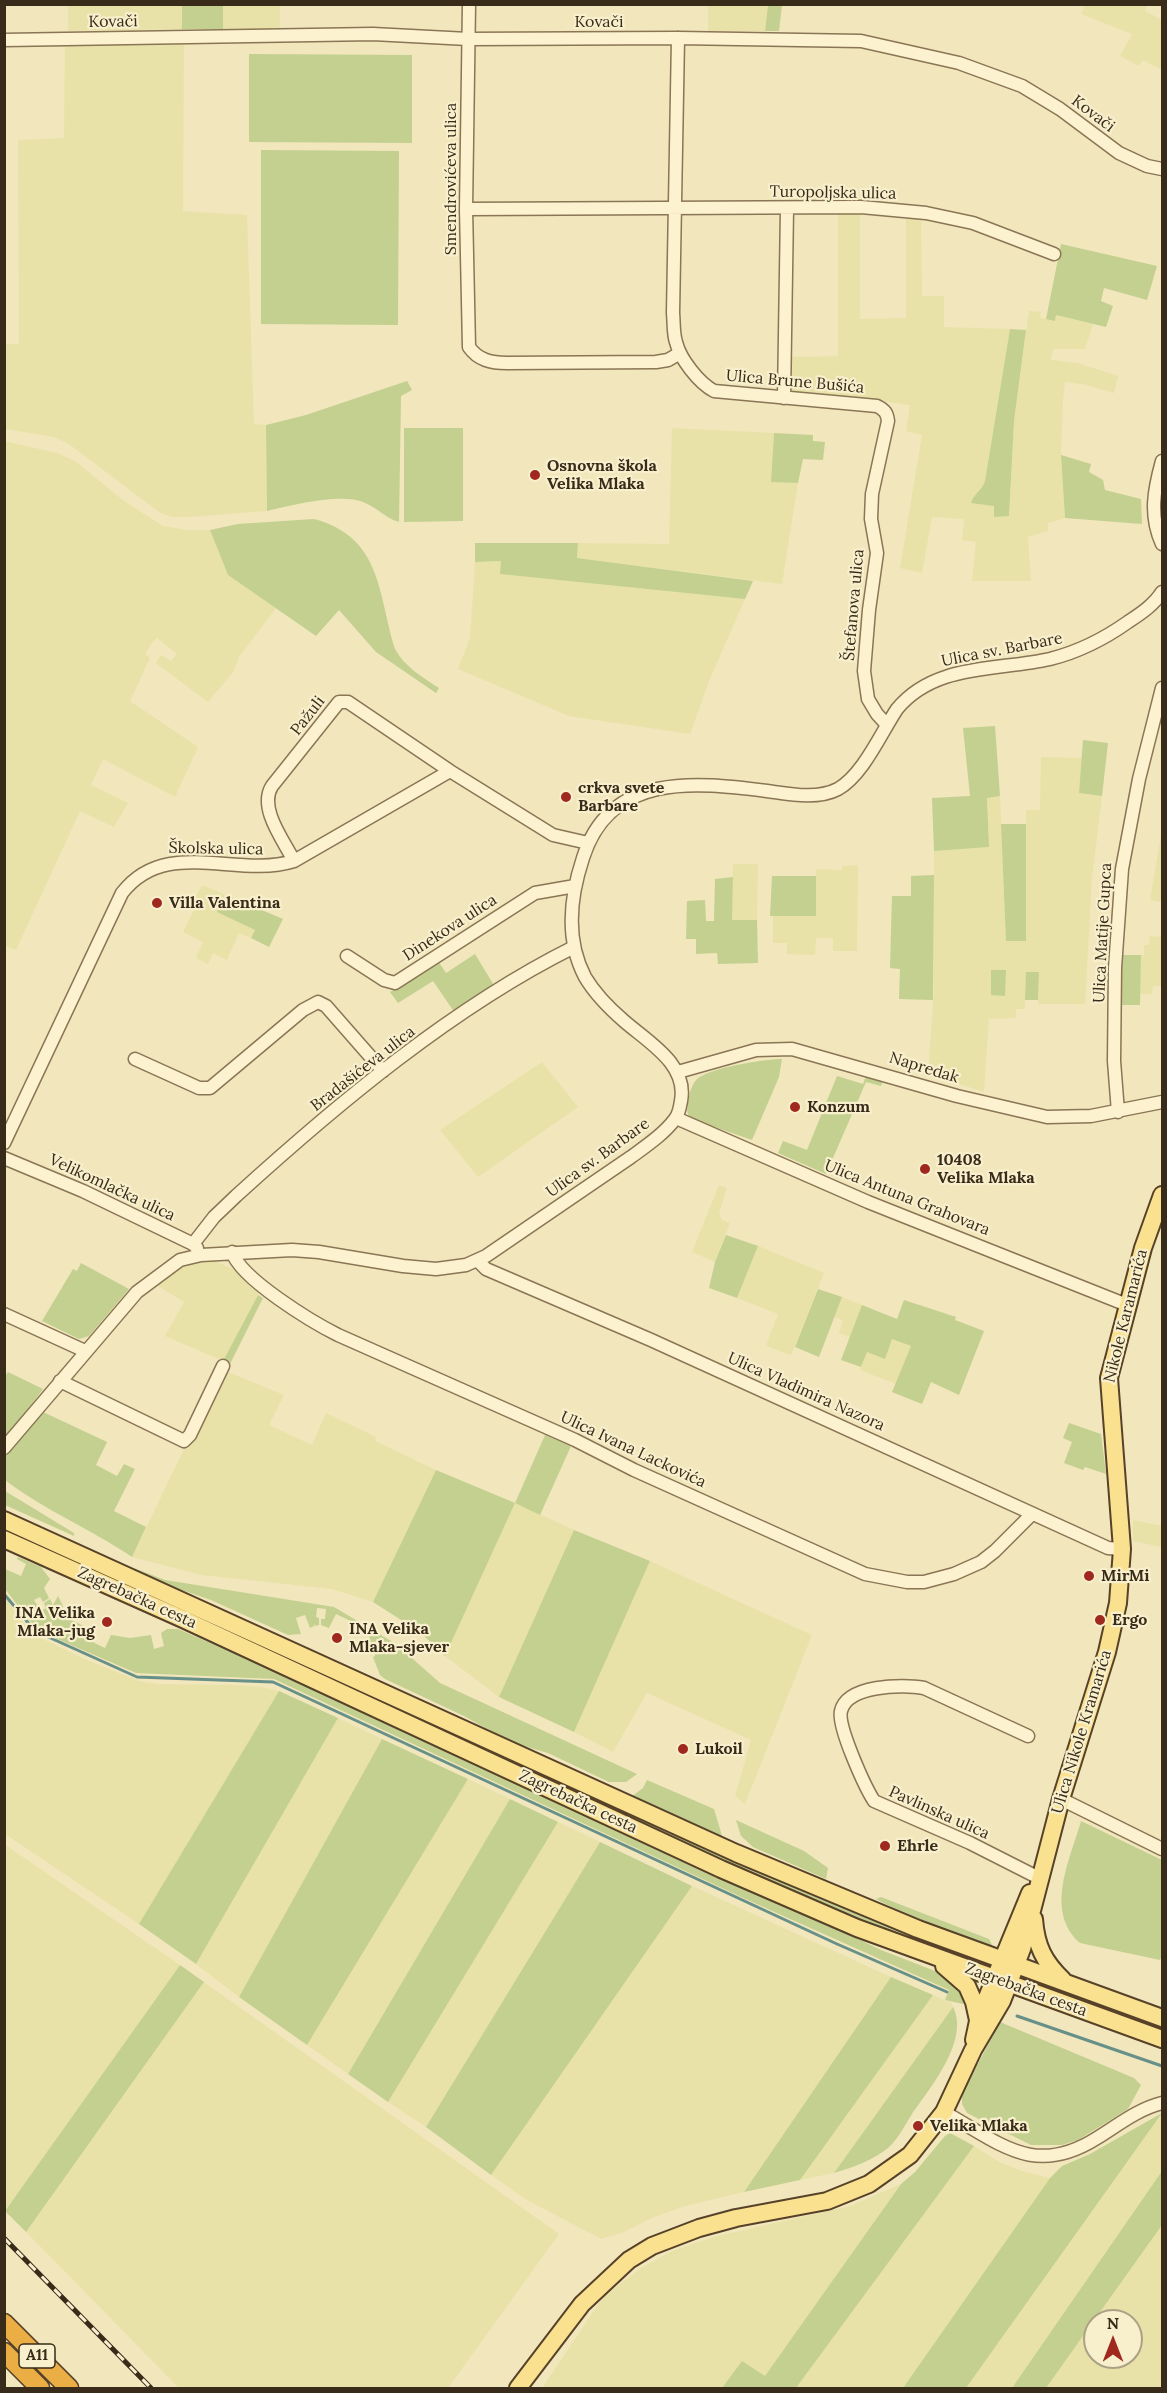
<!DOCTYPE html>
<html>
<head>
<meta charset="utf-8">
<style>
  body { margin:0 }
  #map { position:relative; width:1167px; height:2393px; overflow:hidden; background:#f1e6bc; font-family:Lora,serif }
  canvas { display:block }
  .frame { position:absolute; inset:0; border:6px solid #382b1a; pointer-events:none }
  .north { position:absolute; left:1083px; top:2309px; width:60px; height:60px; box-sizing:border-box; background:#f8efcc; border:2px solid #aba185; border-radius:50%; rotate:0deg; font-size:16px; font-weight:700; line-height:24px; text-align:center; color:#382b1a }
  .north::after { content:''; display:block; margin:auto; width:21px; height:27px; background:#9f281f; clip-path:polygon(50% 0,100% 100%,50% 72%,0 100%) }
</style>
</head>
<body>
<div id="map">
<canvas width="1167" height="2393"></canvas>
<div class="frame"></div>
<div class="north">N</div>
</div>
<script>
const context = document.querySelector('canvas').getContext('2d');
context.lineJoin = 'round';
function fill(path, color) { context.fillStyle = color; context.fill(path, 'evenodd'); }
function trace(path, color, width, dash) { context.strokeStyle = color; context.lineWidth = width; context.lineCap = dash ? 'butt' : 'round'; context.setLineDash(dash || []); context.stroke(path); }
function label(font, color, halo, rows, align = 'center') {
  context.font = font + ' Lora,serif'; context.lineWidth = 4.5; context.setLineDash([]); context.textBaseline = 'middle'; context.strokeStyle = halo; context.fillStyle = color; for (const [text, x, y, turn = 0] of rows) {
    context.save(); context.translate(x, y); context.rotate((+turn || 0) * Math.PI / 180); context.textAlign = isNaN(turn) ? turn : align; if (halo) context.strokeText(text, 0, 0); context.fillText(text, 0, 0); context.restore();
  }
}
const farmland = new Path2D(`
  M68 5H182V29L68 31Z
  M223 5H280V29H223Z
  M708 5H768L765 31H708Z
  M1085 5H1148L1145 11 1162 20V70L1143 60 1139 66 1120 56 1132 34 1081 14Z
  M65 44H184L183 211 247 215 254 424 266 425 267 511 190 517H171L159 512 69 444 54 437 5 429V344H19L18 140 64 138Z
  M838 212H860V319L906 318V215L921 220 922 296H944V327L1010 329 985 481 983 489 971 502 994 506V516L1009 515 1014 421 1029 311 1041 312 1040 318 1055 320 1056 315 1093 324 1085 349H1053L1051 360 1078 363 1118 376 1114 393 1082 384 1065 382 1063 400 1061 455 1065 518 1048 523V531L1028 537 1031 581H972L976 542 962 540 964 519 932 517 922 573 900 568 922 435 906 431 910 405 859 398 798 395 792 392 790 387V357L838 356Z
  M672 428 774 433 771 481 798 483 782 584 577 558 578 543 669 544Z
  M4 441 57 453 75 461 124 501 163 526 187 530H210L228 575 276 608 239 657 234 671 208 702 156 663 161 655 171 661 177 654 157 638 152 643 145 654 150 658 130 701 198 747 175 797 103 759 91 785 128 803 114 827 80 811 16 950 4 945Z
  M502 561 501 574 745 599 709 681 690 734 569 716 458 669 470 638 475 562Z
  M1041 757 1082 758 1079 793 1102 796 1092 878 1085 1004H1038L1039 972H1026L1025 1009H1016V1018L989 1019 984 1092 928 1074 934 990V851L989 847 987 797 1000 796 1006 940 1026 879V810H1040Z
  M1162 829V902L1150 900Z
  M733 864H758L757 920H732Z
  M858 865 857 951H833V938H816L815 955 787 954V943H773V916L816 915V869L842 870V866Z
  M202 885 226 895 218 912 255 930 251 938 239 933 227 960 213 953 208 964 196 958 203 942 183 932 194 910 190 908Z
  M1150 936 1162 937V986H1153L1152 994H1140L1141 955H1144V945H1149Z
  M542 1062 578 1107 478 1177 440 1130Z
  M719 1185 727 1188 719 1213 722 1220 730 1223 715 1262 692 1252Z
  M758 1246 824 1273 791 1355 766 1346 778 1314 737 1298Z
  M212 1260 243 1273 260 1291 223 1361 165 1336 184 1302 155 1284 184 1262Z
  M842 1297 862 1305 850 1337 839 1333 843 1320 834 1317Z
  M892 1339 911 1346 896 1384 860 1370 867 1352Z
  M228 1372 284 1395 269 1425 312 1445 326 1413 376 1437 375 1441 436 1470 373 1602 332 1589 201 1575 132 1557 185 1447 188 1449Z
  M515 1503 574 1530 499 1697 445 1656Z
  M1133 1520 1162 1526V1547L1133 1541Z
  M650 1561 812 1635 745 1804 735 1796 751 1740 647 1693 613 1752 574 1732Z
  M5 1598 28 1628 39 1637 82 1658 139 1681 158 1684 236 1685 262 1687 279 1691 139 1924 5 1834Z
  M338 1718 382 1739 239 1997 196 1964Z
  M468 1779 510 1799 348 2074 307 2045Z
  M558 1822 600 1842 426 2127 388 2102Z
  M4 1844 180 1965 5 2211 4 2210Z
  M692 1886 891 1977 744 2192 685 2206 654 2217 624 2232 601 2239 527 2200 491 2175Z
  M204 1982 559 2234 448 2388H179L26 2232Z
  M933 1995 951 2003 953 2007 834 2173 800 2180Z
  M1162 2113V2171L1012 2388H966Z
  M974 2146 999 2162 1022 2171 1050 2178 903 2388H796Z
  M901 2184 765 2377 742 2362 722 2388H542L604 2296 641 2268 672 2251 713 2237 850 2206Z
  M1162 2225V2388H1046ZM1095 2321H1131V2357H1095Z`);
const green = new Path2D(`
  M182 5H223V29H182Z
  M768 5H782L779 31H765Z
  M249 54 412 55V143L249 142Z
  M261 150 399 151 398 325 261 324Z
  M1061 244 1157 266 1147 300 1104 288 1101 301 1113 306 1106 327 1056 315 1055 321 1046 319Z
  M1010 329 1026 330 1014 421 1009 516 994 517V506L971 503C974 493 982 491 985 481Z
  M407 381 412 390 401 396 399 522C385 518 377 507 363 502 341 493 291 505 267 511L266 425 306 415Z
  M404 428H463V521L404 522Z
  M774 433 813 435V441L825 442 823 460 803 459 798 483 771 482Z
  M1061 455 1091 464 1089 472 1103 480 1105 490 1141 499 1142 524 1065 518Z
  M314 519C382 537 378 594 395 649 405 667 422 677 439 688L436 693 376 652 339 610 316 636 228 575 210 530 238 524Z
  M475 543H578L577 558 753 581 745 599 500 574 501 561 475 562Z
  M995 726 1000 796 987 798 989 847 934 851 932 798 970 796 963 728Z
  M1083 740 1108 743 1102 796 1079 793Z
  M1001 824H1026V941H1006Z
  M934 875 933 1000 899 999 900 969 890 968 892 896H911V876Z
  M772 876H816V916H770Z
  M733 877 732 920H757L758 963 718 964 717 953 696 954V939H686L687 901 705 900 706 921H714L715 879Z
  M226 895 283 919 269 947 251 938 255 930 217 912Z
  M475 954 495 987 455 1013 433 981 398 1003 390 992 438 961 446 973Z
  M1117 955H1141L1140 1005H1116Z
  M991 970H1006L1005 996 991 995Z
  M1026 972H1039L1038 1000H1025Z
  M782 1059 779 1077 752 1140 692 1119C686 1114 687 1110 688 1102 689 1096 691 1086 696 1080 707 1068 765 1059 782 1059Z
  M867 1073 884 1078 881 1086 866 1082 826 1174 778 1153 783 1141 807 1150 837 1076 863 1084Z
  M726 1235 758 1246 737 1298 709 1288 715 1262Z
  M81 1263 129 1289 89 1336 79 1339 42 1321 73 1269 77 1271Z
  M818 1289 842 1297 819 1357 795 1347Z
  M258 1295 263 1298 230 1364 223 1361Z
  M904 1300 956 1317 955 1320 984 1331 959 1395 931 1382 922 1404 892 1392 911 1346 892 1339 885 1359 867 1352 861 1367 841 1360 862 1305 897 1319Z
  M8 1372 43 1389 5 1439 4 1378Z
  M41 1411 107 1442 96 1465 117 1476 124 1464 135 1469 114 1511 146 1527 132 1557C91 1529 44 1510 5 1480L4 1456Z
  M1069 1423 1101 1434 1106 1474 1085 1467 1083 1470 1064 1463 1072 1442 1063 1438Z
  M545 1435 571 1446 540 1515 515 1503 445 1656 420 1632 373 1602 436 1470 515 1503Z
  M5 1491 74 1533V1536L5 1505Z
  M5 1527 979 1959 978 1962 924 1941 868 1924 752 1875 5 1531Z
  M574 1530 650 1561 574 1732 499 1697Z
  M18 1557 41 1567 50 1579 44 1588 49 1598 43 1602 40 1597 34 1600 41 1611 46 1608 44 1603 50 1599 53 1605 58 1596 63 1606 59 1614 86 1627 82 1637 105 1648 111 1635 130 1638 151 1635 154 1649 164 1646 161 1633 167 1629H178L254 1662 279 1670 807 1914 881 1950 948 1976 965 1993 963 2004 945 2000 949 1990 741 1897 274 1679 136 1673 48 1635 50 1631 48 1630 46 1633 36 1629 5 1589V1569L21 1576 26 1564 17 1559Z
  M134 1568 165 1580 334 1607 396 1644 440 1683 637 1774 626 1782H609L548 1753 510 1742 464 1716 385 1679 380 1675 373 1657 375 1656V1650L365 1646 370 1636 362 1632 363 1629 358 1627 359 1625 336 1614 329 1628 321 1625V1619H325L326 1609 317 1608 316 1617 319 1618V1625L315 1626 314 1623V1626L310 1628 305 1615 296 1618 301 1634 288 1635 211 1600 164 1584Z
  M279 1691 338 1718 196 1964 139 1924Z
  M382 1739 468 1779 307 2045 239 1997Z
  M647 1780 714 1809 723 1839 631 1797 643 1788Z
  M510 1799 558 1822 388 2102 348 2074Z
  M736 1820 804 1851 828 1868 826 1879 753 1847 741 1836Z
  M1081 1821 1162 1860V1956L1160 1960 1080 1943C1044 1911 1070 1860 1081 1821Z
  M600 1842 692 1886 491 2175 426 2127Z
  M881 1897 989 1939 992 1945H985L920 1922 876 1899Z
  M180 1965 204 1982 26 2232 5 2211Z
  M891 1977 933 1995 800 2180 744 2192Z
  M953 2007C970 2040 930 2088 912 2114 905 2125 898 2139 888 2148 872 2161 853 2167 834 2173Z
  M1000 2022 1134 2078 1141 2085 1128 2109 1078 2140 1062 2145H1031L967 2113 962 2104V2094Z
  M1162 2113 966 2388H903L1050 2178 1062 2166 1090 2154Z
  M950 2133 974 2146 796 2388H722L742 2361 765 2376 901 2184 915 2172 945 2136Z
  M1162 2171V2225L1046 2388H1012Z`);
const stream = new Path2D(`
  M4 1594 35 1631 137 1677 273 1682 837 1944 947 1992
  M1017 2016 1162 2066`);
const minor = new Path2D(`
  M469 4 466 209 469 347C478 360 491 363 507 363L656 362 668 360 680 353
  M678 38 673 313C674 322 673 333 676 342 680 359 699 383 714 391L877 406C885 410 887 413 888 421L872 494 871 519 877 553 869 610 864 671 868 699 877 714 887 725
  M4 40 373 34 468 39 678 38 861 41 959 63 1022 86 1060 109 1119 153 1147 166 1162 169
  M466 209 861 207 926 213 973 223 1054 254
  M784 398 787 209
  M1162 461C1154 490 1149 515 1162 544
  M294 861C284 841 258 808 272 786L339 702H348L450 771
  M347 956 384 980 395 983 535 893 575 886
  M135 1059 199 1088H210L303 1010 318 1002 326 1006 383 1071
  M678 1072 756 1050 792 1049 957 1096 1047 1117 1091 1116 1162 1102
  M1118 1112 1114 1061 1115 968 1122 869 1139 779 1162 688
  M676 1118 868 1202 1127 1305
  M4 1143 122 893C166 836 236 879 294 861L450 771 553 835 588 843
  M4 1158 83 1191 193 1244 197 1248
  M193 1244 214 1217 236 1196C336 1105 453 1007 574 947
  M232 1252C241 1279 312 1322 338 1335L575 1440 634 1470 865 1574 907 1582H924L954 1574 981 1562 995 1551 1032 1514
  M478 1261 486 1269 651 1340 1108 1548 1122 1549
  M4 1314 85 1351
  M60 1381 184 1441 190 1435 223 1366
  M4 1448 137 1292 180 1260 201 1255 292 1250 319 1252 403 1266 436 1269 466 1265 486 1256 631 1157C646 1146 664 1134 675 1119 679 1114 680 1107 681 1101 688 1064 648 1042 624 1021 609 1008 595 994 585 977 565 939 570 897 583 858 610 772 695 782 767 791 789 794 817 800 838 789 863 775 881 733 897 709 935 663 997 671 1050 659 1078 652 1104 639 1128 622 1140 614 1154 605 1162 592
  M1028 1736 924 1688C902 1684 847 1685 841 1711 837 1726 865 1787 874 1801L970 1843 1039 1878
  M1061 1799 1162 1849
  M944 2112C1000 2143 1034 2178 1097 2138 1118 2125 1138 2109 1162 2103`);
const major = new Path2D(`
  M4 1520 736 1853 918 1929 1162 2018
  M4 1539 183 1619 721 1869 857 1928 1162 2039
  M1034 1919C1036 1946 1044 1962 1063 1980
  M944 1966 967 1986 974 2002 978 2020
  M974 2040 978 2021 988 1995 1030 1893
  M518 2388 582 2304 629 2260 652 2246 699 2228 736 2218 827 2201 869 2184 910 2155 944 2112 973 2050 1002 2001 1022 1949 1061 1799 1107 1652 1118 1603 1122 1549 1109 1378 1143 1248 1162 1195`);
const highway = new Path2D(`
  M4 2323 69 2388
  M4 2352 40 2388`);
const rail = new Path2D(`
  M4 2238 151 2388`);
const markers = [
  [535,475,6,"#9f281f"],
  [566,797,6,"#9f281f"],
  [157,903,6,"#9f281f"],
  [795,1107,6,"#9f281f"],
  [925,1169,6,"#9f281f"],
  [1089,1576,6,"#9f281f"],
  [1100,1620,6,"#9f281f"],
  [107,1622,6,"#9f281f"],
  [337,1638,6,"#9f281f"],
  [683,1749,6,"#9f281f"],
  [885,1846,6,"#9f281f"],
  [918,2126,6,"#9f281f"]
];
const shields = [
  [37,2356,36]
];
const shieldNames = [
  ["A11",37,2356]
];
const streetNames = [
  ["Kovači",113,22,-1],
  ["Kovači",599,22],
  ["Kovači",1093,114,37],
  ["Smendrovićeva ulica",451,179,-90],
  ["Turopoljska ulica",833,193,1],
  ["Ulica Brune Bušića",795,382,5],
  ["Štefanova ulica",854,605,-85],
  ["Ulica sv. Barbare",1002,650,-11],
  ["Pažuli",308,716,-52],
  ["Školska ulica",216,849,1],
  ["Dinekova ulica",450,928,-33],
  ["Ulica Matije Gupca",1103,933,-87],
  ["Napredak",924,1068,17],
  ["Bradašićeva ulica",363,1069,-38],
  ["Ulica sv. Barbare",598,1158,-36],
  ["Velikomlačka ulica",112,1188,25],
  ["Ulica Antuna Grahovara",907,1198,22],
  ["Nikole Karamarića",1126,1316,-76],
  ["Ulica Vladimira Nazora",806,1392,24],
  ["Ulica Ivana Lackovića",633,1450,25],
  ["Zagrebačka cesta",137,1598,24],
  ["Ulica Nikole Kramarića",1082,1732,-73],
  ["Zagrebačka cesta",578,1802,25],
  ["Pavlinska ulica",939,1813,24],
  ["Zagrebačka cesta",1026,1990,20]
];
const poiNames = [
  ["Osnovna škola",547,466],
  ["Velika Mlaka",547,484],
  ["crkva svete",578,788],
  ["Barbare",578,806],
  ["Villa Valentina",169,903],
  ["Konzum",807,1107],
  ["10408",937,1160],
  ["Velika Mlaka",937,1178],
  ["MirMi",1101,1576],
  ["INA Velika",95,1613,"right"],
  ["Mlaka-jug",95,1631,"right"],
  ["Ergo",1112,1620],
  ["INA Velika",349,1629],
  ["Mlaka-sjever",349,1647],
  ["Lukoil",695,1749],
  ["Ehrle",897,1846],
  ["Velika Mlaka",930,2126]
];
fill(farmland, '#e8e2a9');
fill(green, '#c3d090');
trace(stream, '#679089', 3);
trace(minor, '#8a7554', 15);
trace(major, '#574229', 20);
trace(highway, '#574229', 21);
trace(minor, '#fcf2d0', 12);
trace(major, '#f9e190', 16);
trace(highway, '#eaae44', 18);
trace(rail, '#382b1a', 5);
trace(rail, '#f8efcc', 3, [9]);
for (const [x, y, r, color] of markers) { const dot = new Path2D(); dot.arc(x, y, r, 0, 2 * Math.PI); context.fillStyle = color; context.fill(dot); trace(dot, '#f8efcc', 2); }
for (const [x, y, w] of shields) { const box = new Path2D(); box.roundRect(x - w / 2, y - 12, w, 24, 4.5); context.fillStyle = '#f8efcc'; context.fill(box); trace(box, '#382b1a', 1.5); }
label('bold 15px', '#382b1a', null, shieldNames);
label('16px', '#382b1a', '#f8efcc', streetNames);
label('bold 16px', '#382b1a', '#f8efcc', poiNames, 'left');
</script>
</body>
</html>
